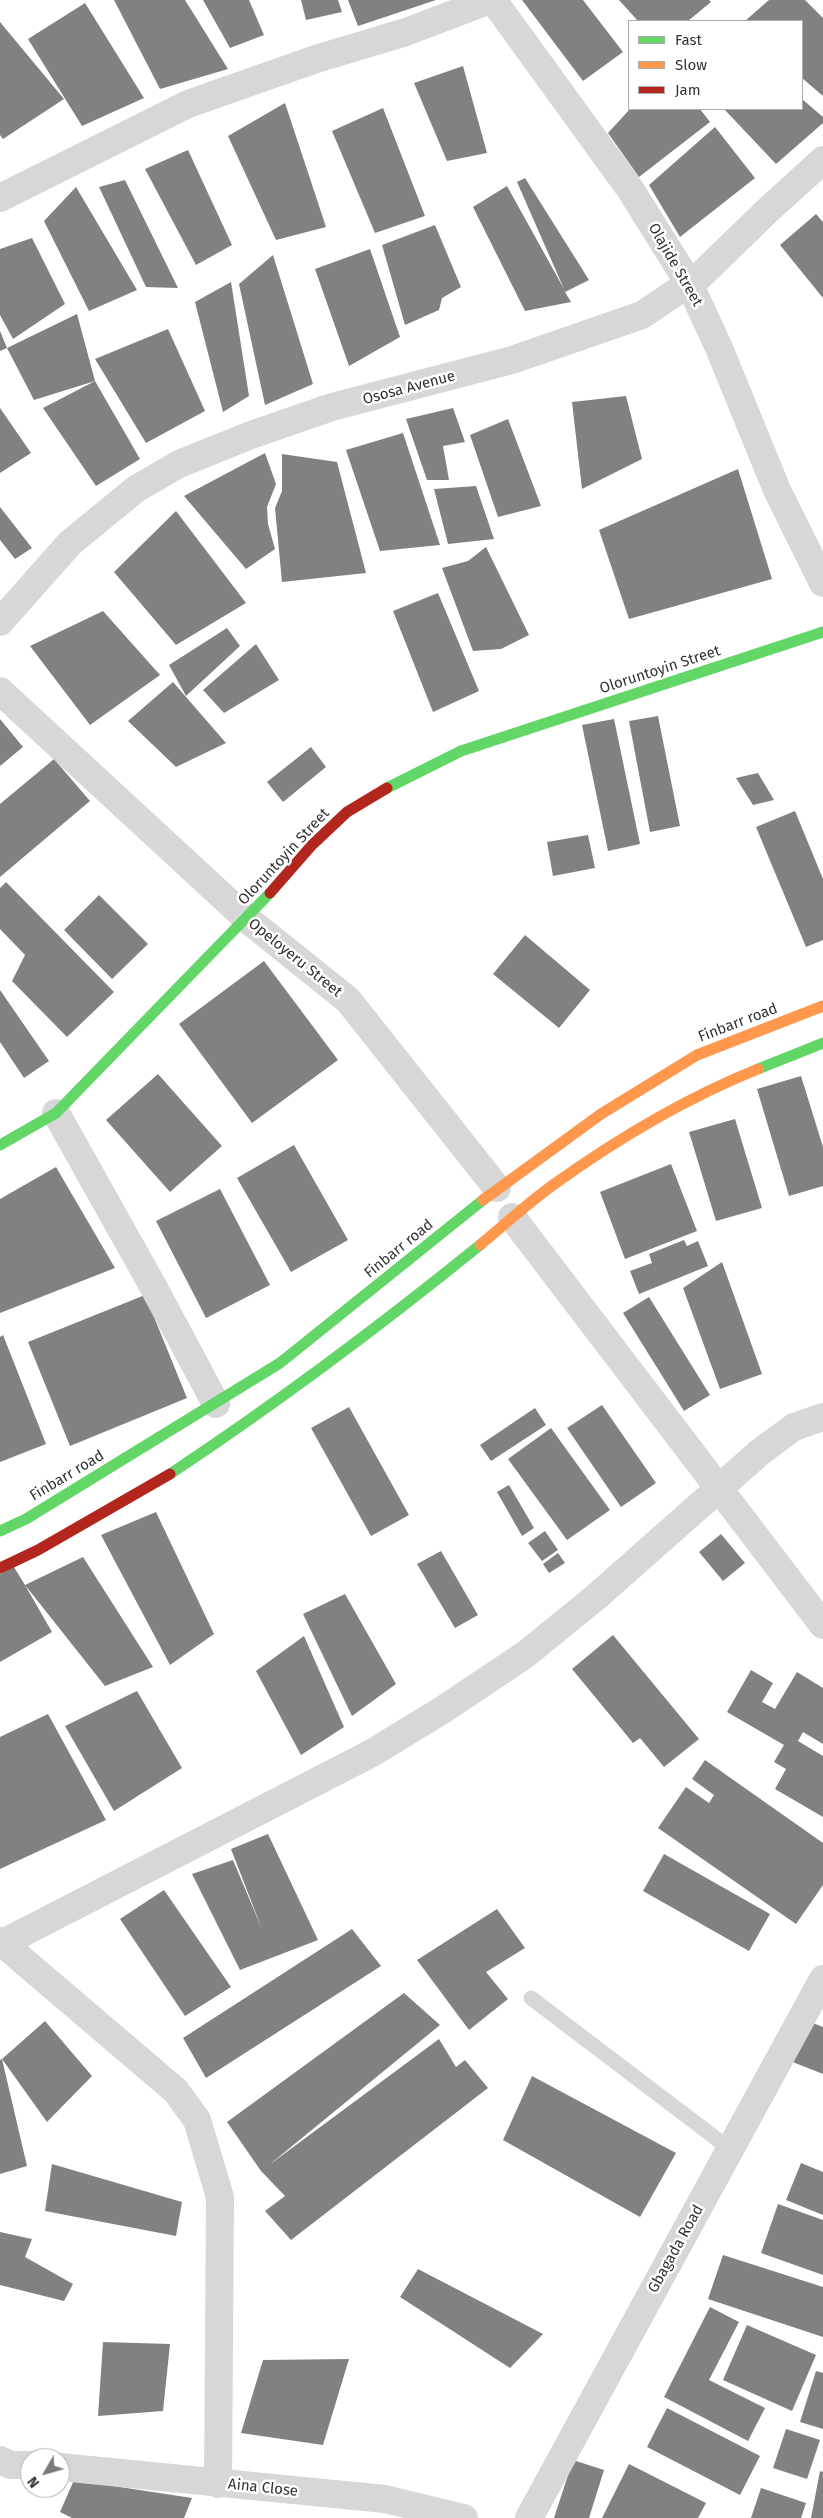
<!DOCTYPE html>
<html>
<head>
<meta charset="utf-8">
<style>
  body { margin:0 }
  #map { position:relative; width:823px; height:2518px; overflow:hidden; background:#fff; font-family:"Fira Sans",sans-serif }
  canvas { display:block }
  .legend { position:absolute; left:628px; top:20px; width:175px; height:90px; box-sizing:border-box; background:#fff; border:1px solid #adadad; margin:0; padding:6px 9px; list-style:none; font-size:15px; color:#333 }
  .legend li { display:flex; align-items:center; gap:10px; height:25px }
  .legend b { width:25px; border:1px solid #adadad }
  .north { position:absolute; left:20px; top:2448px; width:50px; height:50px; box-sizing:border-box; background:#fff; border:1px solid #adadad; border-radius:50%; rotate:232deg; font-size:14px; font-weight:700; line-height:20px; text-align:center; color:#333 }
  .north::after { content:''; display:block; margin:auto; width:18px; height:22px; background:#7a7a7a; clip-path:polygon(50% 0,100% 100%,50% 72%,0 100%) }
</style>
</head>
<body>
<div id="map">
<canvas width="823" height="2518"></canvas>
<ul class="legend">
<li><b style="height:6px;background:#63d668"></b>Fast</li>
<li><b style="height:6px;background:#ff974d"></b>Slow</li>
<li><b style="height:6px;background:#b3261e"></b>Jam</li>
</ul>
<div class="north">N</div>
</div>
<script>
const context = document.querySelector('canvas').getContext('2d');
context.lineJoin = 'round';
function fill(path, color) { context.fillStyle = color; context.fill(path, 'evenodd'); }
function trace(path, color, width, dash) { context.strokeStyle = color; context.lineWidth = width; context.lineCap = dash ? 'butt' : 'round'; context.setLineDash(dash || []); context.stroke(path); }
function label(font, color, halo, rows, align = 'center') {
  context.font = font + ' "Fira Sans",sans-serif'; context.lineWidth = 5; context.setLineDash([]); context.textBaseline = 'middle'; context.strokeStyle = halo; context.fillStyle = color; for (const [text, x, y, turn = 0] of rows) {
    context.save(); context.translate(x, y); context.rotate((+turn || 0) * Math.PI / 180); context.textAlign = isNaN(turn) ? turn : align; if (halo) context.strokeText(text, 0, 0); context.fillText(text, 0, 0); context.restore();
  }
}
const building = new Path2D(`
  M114 0H185L228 69 160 89Z
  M203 0H249L264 35 230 48Z
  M301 0H338L342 12 306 20Z
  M348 0H436L358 26Z
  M522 0H583L623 52 583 81Z
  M619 0H709L711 2 688 21H638Z
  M769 0H805L823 18V96L802 78V21H745Z
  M85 3 144 98 82 126 28 39Z
  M0 22 64 99 3 139 0 135Z
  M463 66 487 153 447 161 414 83Z
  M802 99 823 117V123L776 164 724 109H802Z
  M285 103 326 227 276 240 228 136Z
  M383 108 425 216 375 233 332 131Z
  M630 109H700L710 122 639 177 608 133Z
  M715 127 755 178 680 237 649 185Z
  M188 150 232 245 196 265 145 169Z
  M525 178 589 280 565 292 571 302 525 311 473 207 507 186 564 289 517 182Z
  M125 180 178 288 146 287 99 187Z
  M76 187 137 290 89 311 44 221Z
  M816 214 823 222V298L780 245Z
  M435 225 461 287 442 298 439 310 405 325 382 245Z
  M32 238 65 304 13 339 0 315V249Z
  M370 249 400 337 349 366 315 269Z
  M273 255 313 384 265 405 239 284Z
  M231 282 249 396 223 412 195 302Z
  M77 314 95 381 140 459 96 486 43 408 95 381 34 400 7 348Z
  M168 329 205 411 146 443 95 359Z
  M0 331 7 348 0 351Z
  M626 396 642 459 582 489 572 402Z
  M0 408 31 453 0 473Z
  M453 408 465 442 443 446 449 480H427L406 419Z
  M508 419 541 506 498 517 470 435Z
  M403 433 440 545 380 551 346 450Z
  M265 453 276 484 267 507 268 524 275 549 246 569 184 496Z
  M282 454 337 462 366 573 282 582 275 508 282 491Z
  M738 469 772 579 629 619 599 530Z
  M476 486 494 539 448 544 434 489Z
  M0 507 32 548 15 559 0 540Z
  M176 511 246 603 176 645 114 572Z
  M486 547 529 635 501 649 473 651 442 568 468 561Z
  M438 593 479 691 433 712 393 611Z
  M103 611 160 675 90 725 30 646Z
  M227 628 240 646 186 696 169 665Z
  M256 644 279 680 224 713 203 690Z
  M173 682 226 743 176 767 128 721Z
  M658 716 680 826 650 832 629 721Z
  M0 719 23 747 0 766Z
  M614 719 640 844 608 851 582 725Z
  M311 747 326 767 283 802 267 782Z
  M54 759 90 801 0 877V804Z
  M758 773 774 800 753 805 736 778Z
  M795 811 823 879V940L806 947 756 827Z
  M588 835 595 868 553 876 547 842Z
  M6 882 114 992 67 1037 12 981 25 955 0 929V888Z
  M99 895 148 944 112 979 64 930Z
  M525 935 590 990 559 1028 493 974Z
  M264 961 338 1060 252 1123 179 1024Z
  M0 990 49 1061 24 1078 0 1042Z
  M158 1074 222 1146 170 1192 106 1120Z
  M801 1076 823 1147V1186L789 1196 757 1089Z
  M735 1119 762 1208 716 1221 689 1132Z
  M294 1145 348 1240 291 1272 237 1178Z
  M671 1164 697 1231 625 1259 600 1192Z
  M56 1167 115 1268 0 1313V1199Z
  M220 1189 270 1285 206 1318 156 1221Z
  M684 1240 687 1246 698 1241 708 1266 639 1294 630 1271 652 1263 649 1254Z
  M722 1262 762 1374 720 1389 683 1288Z
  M145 1295 187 1398 70 1446 28 1342Z
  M649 1297 710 1395 684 1411 623 1313Z
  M3 1335 46 1444 0 1462V1337Z
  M602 1405 656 1483 621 1507 567 1428Z
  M349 1407 409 1515 371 1536 311 1428Z
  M535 1408 546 1425 491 1461 480 1445Z
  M551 1428 610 1510 567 1540 508 1459Z
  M509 1485 534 1528 522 1536 497 1492Z
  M156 1512 214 1634 170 1665 101 1535Z
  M545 1531 558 1550 542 1561 528 1543Z
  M721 1534 745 1563 723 1581 699 1552Z
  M441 1551 478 1615 455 1628 417 1564Z
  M558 1553 565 1563 549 1573 543 1564Z
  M83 1557 153 1667 105 1686 25 1585 52 1632 0 1662V1574L14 1567 25 1585Z
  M345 1594 396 1684 352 1716 303 1614Z
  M613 1635 699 1739 664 1767 640 1738 633 1743 572 1669Z
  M304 1636 344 1727 301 1755 256 1671Z
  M751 1670 773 1683 762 1702 775 1709 797 1672 823 1688V1744L803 1732 798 1741 823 1756V1817L775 1789 786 1769 774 1762 784 1745 727 1712Z
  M137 1691 182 1768 114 1811 65 1726Z
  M48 1714 106 1820 0 1869V1737Z
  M705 1760 823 1843V1885L796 1924 658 1828 686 1787 709 1803 714 1795 692 1779Z
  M268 1834 318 1940 240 1970 192 1874 233 1860 262 1929 231 1849Z
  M664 1854 770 1914 749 1951 643 1891Z
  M164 1890 231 1987 185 2016 120 1919Z
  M497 1909 525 1948 486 1972 508 1999 469 2030 417 1960Z
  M352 1929 381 1966 206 2078 183 2038Z
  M404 1993 440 2025 269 2165 439 2039 456 2067 465 2060 488 2088 291 2240 265 2211 285 2196 261 2171 227 2122Z
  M805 2020 823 2027V2074L790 2061Z
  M45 2021 92 2076 47 2122 2 2059Z
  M2 2059 27 2166 0 2174V2060Z
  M532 2076 676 2153 640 2217 503 2140Z
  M801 2163 823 2172V2215L786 2200Z
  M52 2164 182 2202 176 2236 45 2211Z
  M778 2204 823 2220V2275L761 2253Z
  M0 2232 32 2239 25 2257 73 2284 64 2301 0 2285Z
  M723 2255 823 2287V2337L708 2299Z
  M418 2269 543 2334 510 2368 400 2297Z
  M710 2307 739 2322 709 2380 765 2408 748 2441 664 2397Z
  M747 2325 816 2355 792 2411 723 2380Z
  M103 2342 170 2344 163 2411 98 2416Z
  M349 2359 323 2445 241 2433 263 2360Z
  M816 2371 823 2373V2429L800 2422Z
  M667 2408 760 2456 740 2495 647 2447Z
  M786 2429 820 2440 807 2479 773 2468Z
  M573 2460 604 2470 589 2518H554Z
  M629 2464 706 2503 698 2518H602Z
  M820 2471 823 2472V2518H811Z
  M74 2480 192 2498 184 2518H72L60 2512Z
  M761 2488 806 2503 801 2518H751Z`);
const lane = new Path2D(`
  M531 1998 730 2149`);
const street = new Path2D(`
  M493 0 630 189 690 285 719 348 777 490 823 583
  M0 198 188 104 316 59 406 32 490 0
  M0 622 70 543 136 489 179 464 251 435 332 407 512 360 642 315 700 276 767 211 823 160
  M0 691 247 919 348 1000 497 1188
  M56 1113 154 1288 216 1404
  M512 1217 823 1625
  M0 1941 176 2091 197 2120 220 2197 218 2484
  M3 1943 372 1753 444 1709 526 1654 596 1597 760 1452 794 1427 823 1417
  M0 2460 11 2465H30
  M60 2467 385 2499 464 2518
  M529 2518 823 1979`);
const fast = new Path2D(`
  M387 788 461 751 823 632
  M758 1069 823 1043
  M0 1145 56 1113 270 893
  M170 1474C277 1403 380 1326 480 1245
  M0 1531 26 1519 280 1363 483 1200`);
const slow = new Path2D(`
  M483 1200 601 1114 697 1055 823 1006
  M480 1245C504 1225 528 1203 553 1185 617 1139 686 1098 758 1069`);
const jam = new Path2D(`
  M270 893 312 845 347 812 387 788
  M0 1568 38 1550 170 1474`);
const streetNames = [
  ["Olajide Street",675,265,60],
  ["Ososa Avenue",409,388,-15],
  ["Oloruntoyin Street",660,670,-18],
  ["Oloruntoyin Street",284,857,-47],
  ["Opeloyeru Street",295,958,39],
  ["Finbarr road",738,1023,-21],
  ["Finbarr road",399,1249,-39],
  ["Finbarr road",67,1476,-31],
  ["Gbagada Road",676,2249,-61],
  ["Aina Close",263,2488,6]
];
fill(building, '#818181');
trace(lane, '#d7d7d7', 15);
trace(street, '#d7d7d7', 28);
trace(fast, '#63d668', 11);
trace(slow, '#ff974d', 11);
trace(jam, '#b3261e', 11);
label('15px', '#333', '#fff', streetNames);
</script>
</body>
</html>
